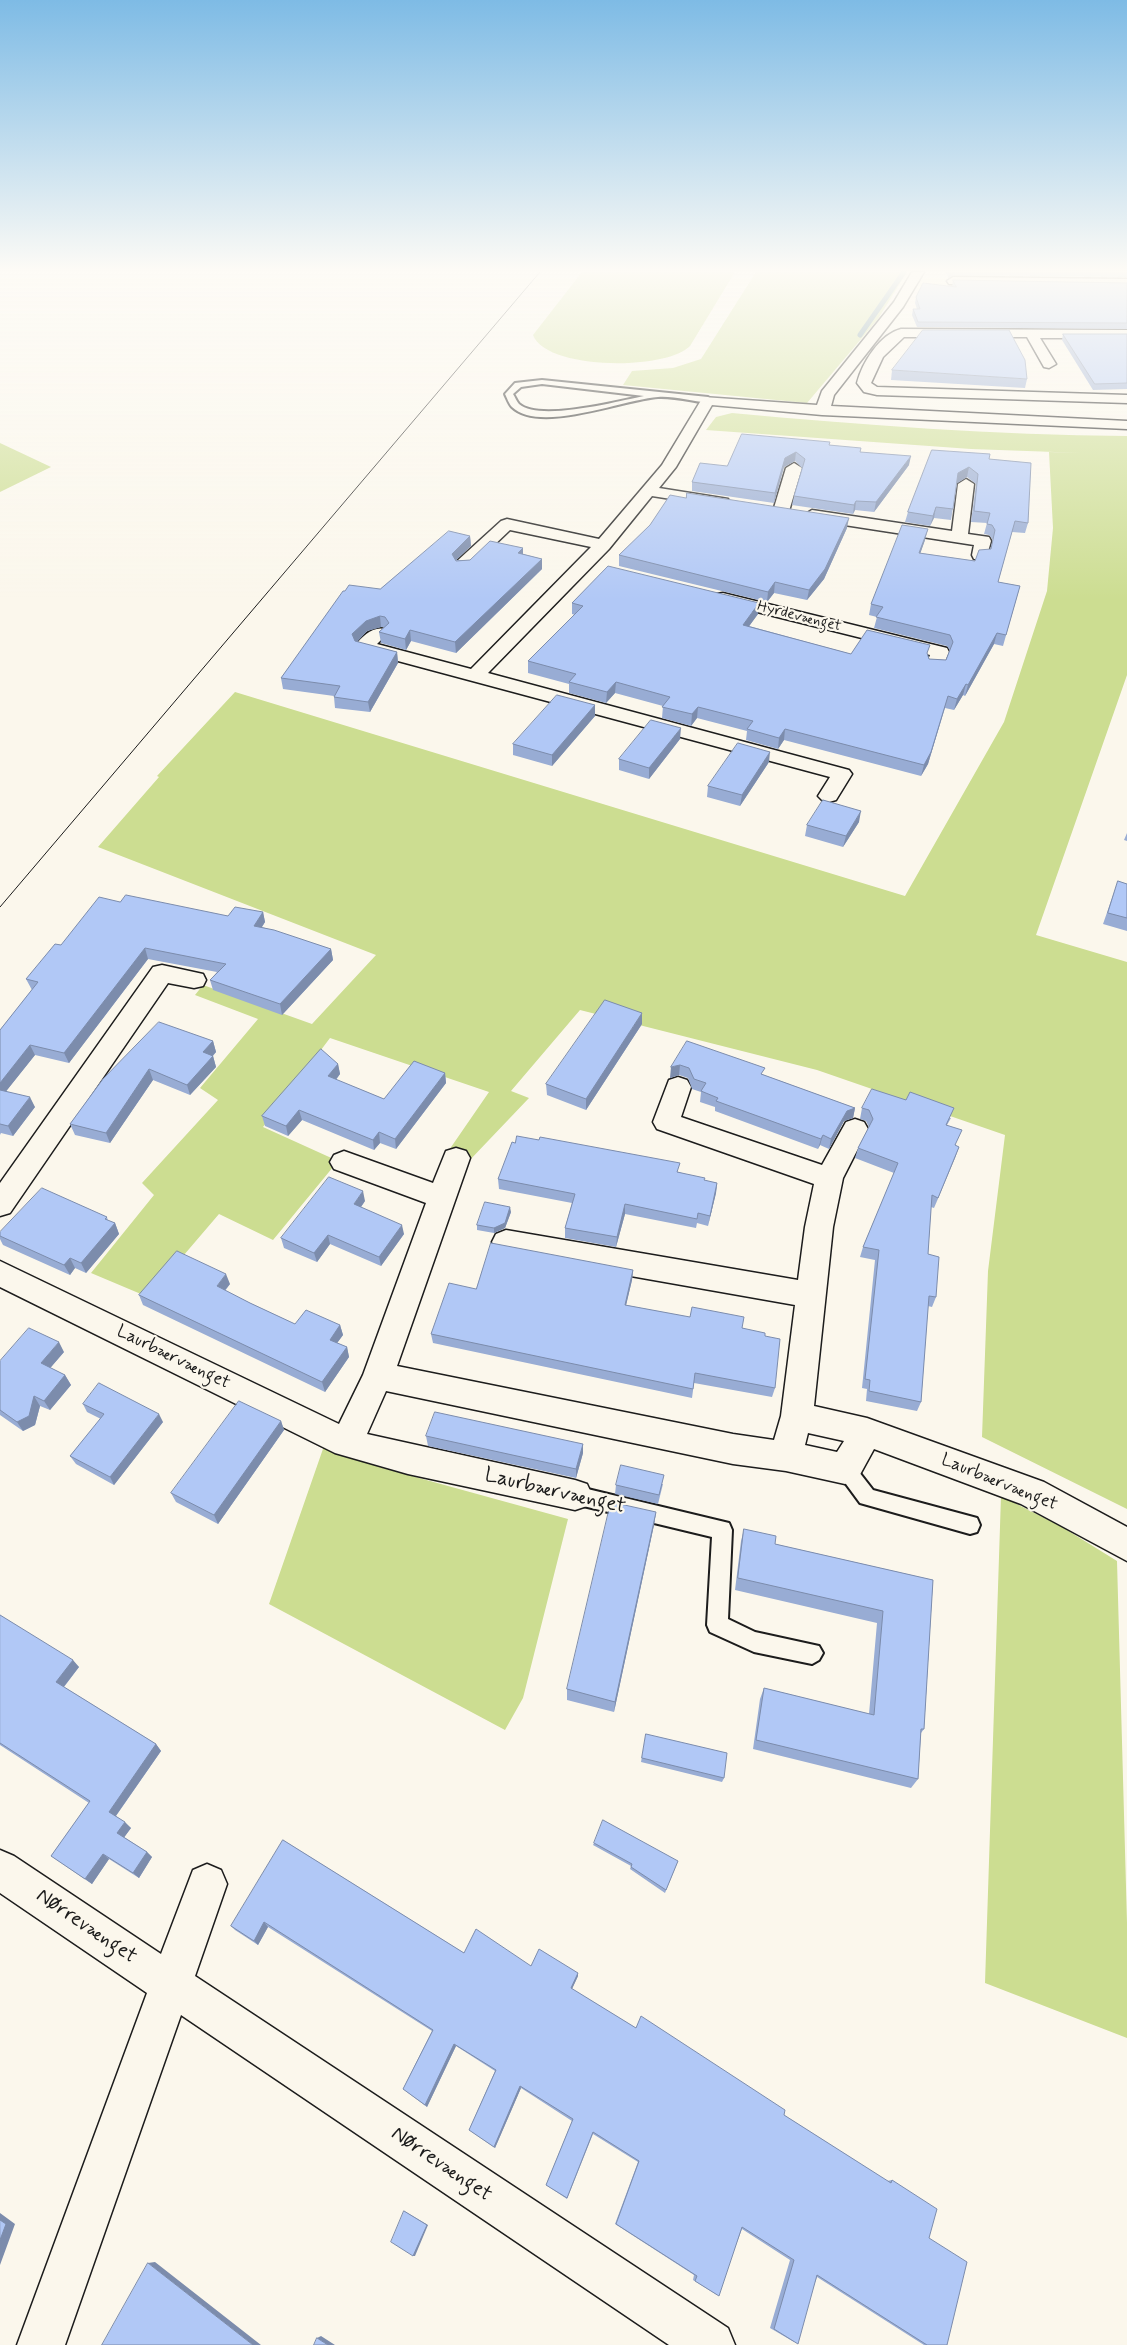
<!DOCTYPE html>
<html>
<head>
<meta charset="utf-8">
<style>
  body { margin:0 }
  canvas { display:block; background:#fbf7ec }
</style>
</head>
<body>
<canvas width="1127" height="2345"></canvas>
<script>
const context = document.querySelector('canvas').getContext('2d');
context.lineJoin = 'round';
function fill(path, color) { context.fillStyle = color; context.fill(path, 'evenodd'); }
function trace(path, color, width, dash) { context.strokeStyle = color; context.lineWidth = width; context.lineCap = dash ? 'butt' : 'round'; context.setLineDash(dash || []); context.stroke(path); }
function label(font, color, halo, rows, align = 'center') {
  context.font = font + ' Mynerve,sans-serif'; context.lineWidth = 4.5; context.setLineDash([]); context.textBaseline = 'middle'; context.strokeStyle = halo; context.fillStyle = color; for (const [text, x, y, turn = 0] of rows) {
    context.save(); context.translate(x, y); context.rotate((+turn || 0) * Math.PI / 180); context.textAlign = isNaN(turn) ? turn : align; if (halo) context.strokeText(text, 0, 0); context.fillText(text, 0, 0); context.restore();
  }
}
const green = new Path2D(`
  M582 272H735L690 346C665 371 546 370 533 335Z
  M756 272H907L878 319 807 403 623 385 632 371 673 368 701 359Z
  M732 413C863 425 995 435 1127 436V675L1036 935 1127 962V1509L982 1437 988 1271 1005 1135 817 1070 580 1010 511 1091 529 1098 468 1162 447 1153 489 1092 330 1038 263 1127 338 1161 273 1240 219 1214 148 1297 91 1273 154 1195 142 1183 218 1100 200 1088 258 1019 195 995 203 985 312 1024 376 955 98 847 159 777 157 776 235 692 905 896 1004 722 1047 591 1053 528 1049 452 1083 453 971 449 706 430 716 417Z
  M0 443 51 467 0 492Z
  M324 1446 379 1467 568 1519 523 1698 505 1730 269 1604Z
  M1001 1496 1062 1527 1117 1561 1127 1923V2038L985 1983Z`);
const stream = new Path2D(`
  M860 335 904 272`);
const lane = new Path2D(`
  M542 380 708 397 712 400 708 403C692 401 674 396 658 397 625 399 540 434 512 407 509 404 507 398 505 394L515 383ZM542 384 644 396C619 401 539 422 519 404 517 402 515 397 513 394L521 387Z
  M845 1460 852 1463 873 1490 977 1518 980 1525 977 1532 970 1534 860 1503 835 1469 838 1463Z
  M575 1486 729 1523 732 1530 728 1619 755 1632 819 1646 823 1653 819 1660 812 1664 754 1652 710 1632 707 1625 712 1537 575 1504 568 1501 565 1495 568 1489Z`);
const street = new Path2D(`
  M912 272H924L903 307 834 395 831 406 1127 421V429L822 415 712 405 676 467 659 488 728 499 730 502 728 505 722 507 652 496 609 549 488 673 849 770 852 774 836 800 829 802 822 800 818 796 830 777 357 650 355 646C362 636 373 626 385 629L388 633 377 644 471 669 591 547 510 530 469 569H457L454 565 457 561 501 521 507 519 599 539 662 465 703 397 817 405 822 391 894 302Z
  M953 277 1127 279V287L949 284 947 281Z
  M901 329 1127 330V338H1040L1056 364 1049 368 1044 367 1027 337H904L883 357 871 383 877 387 1127 395V403L877 395 864 392 857 383C862 363 880 334 901 329Z
  M794 463 802 468 789 511 787 514H775L773 511 786 468Z
  M966 479 974 484 968 534 989 537 991 541 986 559H974L972 555 974 545 812 520 804 515 812 510 952 531 958 484Z
  M723 593 947 648 949 652 942 669H928L926 665 930 655 717 602 714 598 717 594Z
  M162 965 203 974 206 980 203 986 194 988 168 983 10 1213 0 1216V1183L153 967Z
  M678 1077 687 1080 691 1087 681 1117 822 1165 846 1122 855 1119 864 1122 868 1129 843 1178 833 1227 814 1406 867 1418 1044 1482 1127 1527V1561L1021 1504 874 1449 857 1480 845 1484 786 1471 733 1464 386 1391 367 1434 575 1480 587 1484 592 1495 587 1506 575 1510 408 1474 335 1453 0 1287V1261L339 1424 363 1375 426 1203 334 1169 330 1162 334 1155 344 1151 433 1183 446 1151 456 1148 466 1151 470 1158 397 1366 733 1434 774 1440 781 1416 795 1305 506 1254 496 1250 492 1242 496 1234 506 1230 798 1280 805 1227 814 1184 657 1129 653 1122 669 1080ZM808 1433 844 1441 837 1452 805 1445Z
  M0 1850 14 1856 161 1954 193 1870 207 1864 221 1870 227 1884 195 1976 728 2328 735 2345H669L181 2015 65 2345H17L147 1993 0 1893Z`);
const tram = new Path2D(`
  M0 907 540 272`);
const wall = new Path2D(`
  M946 272H1127V277L953 275 948 278Z
  M953 280 1127 283V329L917 327 912 315 913 309H917L915 303 916 297 952 287Z
  M1063 334H1127V389L1093 390 1062 340Z
  M892 370 1027 379 1025 388 891 380Z
  M830 445 861 452 909 465 874 512 855 510 853 514 792 505 794 496 802 468 795 461 784 467 774 503 692 491V482L727 466Z
  M932 450 989 459 1028 523 1025 533 1012 532 998 582 1020 586 1003 646 994 644 965 696 963 695 954 710 945 708 928 764 921 776 784 740 778 749 746 740 747 731 697 718 691 726 662 718 663 706 615 693 606 703 569 693V684L528 673V661L575 615 572 614V603L758 614 749 626 851 654 928 655 929 659 946 660 950 651 947 646 874 628 877 617 869 615 871 604 925 540 920 553 975 561 990 549 993 540 989 535 984 534 987 523 971 522 976 484 967 477 957 483 951 520 934 518 930 526 905 522 908 512Z
  M847 528 824 579 807 600 774 593 767 602 619 566V555Z
  M470 536 471 546 456 560H470L523 554 542 559V569L456 653 411 641 406 650 381 643 379 632 384 627H381L367 631 357 642 397 652 398 663 370 712 335 708 334 697V696L283 689 281 678 345 591 380 589Z
  M595 705V716L552 766 513 755V744Z
  M680 739 649 779 619 770V759Z
  M769 762 740 806 707 797 708 786Z
  M859 822 843 847 805 836 807 825Z
  M1127 833V841L1124 840Z
  M1118 881 1127 884V931L1103 924Z
  M120 902 228 916 263 912 265 922 262 927 331 949 333 960 282 1015 213 990 210 980 217 972 148 959 69 1063 35 1055 6 1091 35 1107 13 1136 1 1133 0 1135V1030L32 990 26 979 61 945Z
  M642 1024 586 1110 547 1095 546 1084Z
  M213 1041 216 1052 213 1056 216 1067 190 1095 153 1080 110 1143 75 1135 70 1124 103 1079Z
  M687 1041 764 1075 855 1108 853 1118 844 1121 829 1149 820 1145 818 1149 715 1111V1107L700 1102 701 1092 692 1089 688 1078 679 1075 670 1078Z
  M338 1064 340 1074 336 1080 384 1099 445 1073 446 1083 396 1149 380 1143 374 1150 302 1120 288 1136 265 1126 262 1116Z
  M862 1108 951 1118 947 1125 956 1146 959 1147 934 1208 931 1207 928 1254 936 1297 932 1307 928 1306 921 1402 917 1411 866 1401 867 1389 862 1388 875 1260 860 1257 863 1247 894 1173 855 1158 858 1148 869 1127 866 1121 860 1119Z
  M515 1143 679 1172 705 1181 717 1183 716 1193 708 1226 697 1223 696 1228 625 1214 616 1247 565 1238V1228L572 1203 499 1189 498 1179Z
  M365 1201 361 1207 404 1234 381 1266 330 1244 317 1262 284 1248 281 1238Z
  M511 1212 505 1228 494 1233 477 1230V1225Z
  M107 1217 108 1221 115 1223 119 1234 86 1273 75 1268 70 1275 3 1245 0 1239V1232Z
  M633 1270 632 1280 626 1305 742 1328 765 1336 775 1388 772 1397 694 1383 692 1398 433 1343 431 1334 476 1289Z
  M230 1284 225 1291 250 1303 295 1324 340 1325 343 1335 337 1343 347 1347 349 1357 325 1392 143 1305 139 1295Z
  M64 1352 50 1368 65 1375 71 1385 50 1410 40 1406 35 1425 23 1431 0 1415V1361Z
  M83 1404 163 1422 114 1485 76 1464 70 1456 101 1419 87 1412Z
  M281 1421 284 1430 218 1524 176 1502 171 1493Z
  M426 1436 583 1444V1453L576 1478 428 1446Z
  M663 1484 658 1504 615 1494 616 1485Z
  M656 1512 654 1525 614 1712 567 1700V1689Z
  M744 1529 775 1544 933 1580 924 1729 921 1733 918 1779 911 1788 753 1749 760 1699 764 1688 869 1714 877 1623 735 1590 741 1541Z
  M0 1615 79 1667 64 1687 156 1744 161 1751 116 1816 131 1828 124 1837 147 1852 152 1857 139 1878 109 1859 92 1884 51 1856 89 1803 0 1745Z
  M646 1734 724 1778 722 1782 641 1762Z
  M283 1840 464 1953 531 1966 578 1973V1976L572 1989 636 2028 784 2115 887 2181 892 2180 929 2238 947 2345H924L817 2277 794 2342 770 2328 790 2260 742 2229 717 2295 693 2280 694 2275 615 2224 638 2162 593 2134 567 2199 546 2185 572 2121 521 2088 495 2148 469 2130 495 2071 456 2046 427 2107 403 2089 432 2031 268 1927 258 1945 235 1930 231 1926Z
  M594 1843 678 1861 665 1893 630 1869 631 1866 593 1845Z`);
const shadedWall = new Path2D(`
  M950 272H954L953 275 948 278Z
  M796 452 795 461 784 467 774 503 775 493 785 458Z
  M911 456 909 465 874 512 876 502Z
  M969 467 967 477 956 484 958 473Z
  M856 501 855 510 853 514 854 505Z
  M936 507 934 518 930 526 933 516Z
  M849 518 847 528 824 579 807 600 809 590Z
  M928 529 925 540 917 563 919 553Z
  M470 536 471 546 452 564V554Z
  M523 548V559L518 553Z
  M542 559V569L456 653 455 642Z
  M775 582 774 593 767 602 768 592Z
  M759 603 758 614 742 636 743 625Z
  M380 616 381 627 367 631 354 645 352 634 366 621Z
  M410 630 411 641 406 650 405 639Z
  M997 633 994 644 965 696 968 685Z
  M397 652 398 663 370 712 368 702Z
  M616 682 615 693 606 703 607 692Z
  M966 684 963 695 954 710 957 699Z
  M948 696 928 764 921 776 924 765Z
  M595 705V716L552 766V755Z
  M698 707 697 718 691 726 692 714Z
  M681 728 680 739 649 779V768Z
  M785 729 784 740 778 749 779 738Z
  M770 752 769 762 740 806 742 795Z
  M861 811 859 822 843 847 846 836Z
  M263 912 265 922 256 936 254 926Z
  M145 948 148 959 69 1063 64 1053Z
  M331 949 333 960 282 1015 280 1004Z
  M642 1013V1024L586 1110V1099Z
  M213 1041 216 1052 206 1063 203 1052Z
  M30 1045 35 1055 0 1099V1083Z
  M213 1056 216 1067 190 1095 187 1085Z
  M338 1064 340 1074 330 1087 328 1076Z
  M680 1065 679 1075 670 1078 671 1067Z
  M149 1069 153 1080 110 1143 106 1133Z
  M445 1073 446 1083 396 1149 395 1139Z
  M30 1097 35 1107 13 1136 8 1126Z
  M855 1108 853 1118 844 1121 829 1149 831 1139 847 1111Z
  M299 1110 302 1120 288 1136 286 1126Z
  M379 1132 380 1143 374 1150 373 1140Z
  M823 1135 820 1145 818 1149 821 1139Z
  M959 1147 955 1158 934 1208 938 1198Z
  M717 1183 716 1193 708 1226 710 1216Z
  M363 1191 365 1201 356 1214 354 1204Z
  M625 1204V1214L616 1247 617 1237Z
  M510 1207 511 1212 505 1228 494 1233V1228Z
  M115 1223 119 1234 86 1273 81 1263Z
  M402 1225 404 1234 381 1266 379 1257Z
  M328 1235 330 1244 317 1262 314 1253Z
  M70 1258 75 1268 70 1275 64 1265Z
  M633 1270 632 1280 624 1314 625 1305Z
  M226 1274 230 1284 220 1296 217 1286Z
  M340 1325 343 1335 332 1350 330 1340Z
  M59 1342 64 1352 46 1373 41 1363Z
  M347 1347 349 1357 325 1392 322 1382Z
  M65 1375 71 1385 50 1410 44 1401Z
  M34 1396 40 1406 35 1425 23 1431 17 1422Z
  M159 1414 163 1422 114 1485 110 1477Z
  M281 1421 284 1430 218 1524 214 1515Z
  M583 1444V1453L576 1478V1469Z
  M656 1512 654 1525 614 1712 615 1702Z
  M73 1660 79 1667 62 1689 56 1682Z
  M156 1744 161 1751 115 1817 109 1812Z
  M125 1822 131 1828 123 1839 117 1833Z
  M147 1852 152 1857 139 1878 133 1873Z
  M103 1854 109 1859 92 1884 85 1879Z
  M264 1922 268 1927 258 1945 254 1941Z
  M578 1973V1976L571 1991V1988Z
  M454 2044 456 2046 427 2107 425 2105Z
  M520 2086 521 2088 495 2148 494 2147Z
  M404 2211 428 2225 415 2256H413Z
  M0 2213 15 2224 0 2265Z
  M155 2262 261 2345H253L148 2263Z
  M321 2336 335 2345H328L317 2338Z`);
const building = new Path2D(`
  M953 280 1127 283V323L918 322 913 309H920L916 297 923 283 956 287Z
  M923 330H1009L1025 360 1027 379 892 370Z
  M1063 334H1127V383L1095 384Z
  M742 434 830 442 829 445 861 448 860 452 911 456 876 502 856 501 854 505 794 496 805 459 796 452 785 458 775 493 692 482 700 463 727 466Z
  M932 450 990 454 989 459 1031 463 1028 523 1015 521 998 582 1020 586 1006 635 997 633 968 685 966 684 957 699 948 696 931 752 924 765 785 729 779 738 747 729 753 721 698 707 692 714 662 707 670 697 616 682 607 692 569 682 576 674 528 661 583 606 572 603 608 566 759 603 743 625 851 654 867 630 930 645 927 653 929 659 946 660 953 642 950 635 876 617 883 607 871 604 902 525 928 529 919 553 975 561 979 550 991 549 995 530 992 525 987 524 990 513 974 511 978 474 969 467 958 473 953 509 936 507 933 516 908 512Z
  M687 493 849 518 825 569 809 590 775 582 768 592 619 555 650 525 670 495 686 498Z
  M449 531 470 536 452 554 456 561 470 560 490 541 523 548 518 553 542 559 455 642 410 630 405 639 379 632 389 623 385 617 380 616 366 621 352 634 355 641 397 652 368 702 334 697 340 686 281 678 343 591H345L349 585 380 589Z
  M557 695 595 705 552 755 513 744Z
  M651 720 681 728 649 768 619 759Z
  M738 743 770 752 742 795 708 786Z
  M823 800 861 811 846 836 807 825Z
  M1118 881 1127 884V918L1108 913Z
  M126 895 228 916 235 907 263 912 254 926 274 930 331 949 280 1004 210 980 226 964 145 948 64 1053 30 1045 0 1083V1030L38 982 26 979 55 944 61 945 99 897 120 902Z
  M605 1000 642 1013 586 1099 546 1084Z
  M159 1022 213 1041 203 1052 213 1056 187 1085 149 1069 106 1133 70 1124 103 1079Z
  M687 1041 765 1068 761 1074 855 1108 847 1111 831 1139 823 1135 821 1139 716 1101 718 1098 701 1091 706 1083 694 1079 689 1068 680 1065 671 1067Z
  M321 1049 338 1064 328 1076 384 1099 414 1061 445 1073 395 1139 379 1132 373 1140 299 1110 286 1126 262 1116Z
  M872 1089 906 1100 910 1092 954 1108 946 1125 962 1130 955 1145 959 1147 938 1198 932 1195 928 1254 939 1257 936 1297 929 1296 921 1402 869 1391 870 1380 865 1379 879 1250 863 1247 898 1163 858 1148 873 1119 869 1110 862 1108Z
  M0 1090 30 1097 8 1126 0 1124Z
  M517 1136 539 1140 540 1137 680 1163 677 1172 705 1178 704 1180 717 1183 710 1216 698 1213 697 1219 625 1204 617 1237 565 1228 575 1194 498 1179 512 1142 515 1143Z
  M329 1177 363 1191 354 1204 402 1225 379 1257 328 1235 314 1253 281 1238Z
  M42 1188 107 1217 105 1219 115 1223 81 1263 70 1258 64 1265 0 1236V1232Z
  M485 1202 510 1207 505 1223 494 1228 477 1225Z
  M491 1243 633 1270 625 1305 690 1317 692 1307 744 1317 742 1328 765 1333V1336L780 1339 775 1388 695 1373 693 1389 431 1334 449 1283 476 1289Z
  M177 1251 226 1274 217 1286 250 1303 295 1324 306 1310 340 1325 330 1340 347 1347 322 1382 139 1295Z
  M29 1328 59 1342 41 1363 65 1375 44 1401 34 1396 29 1416 17 1422 0 1410V1361Z
  M99 1383 159 1414 110 1477 70 1456 104 1414 83 1404Z
  M239 1401 281 1421 214 1515 171 1493Z
  M435 1412 583 1444 576 1469 426 1436Z
  M621 1465 664 1475 659 1495 616 1485Z
  M611 1502 656 1512 615 1702 567 1689Z
  M744 1529 776 1536 775 1544 933 1580 924 1729H921L918 1779 756 1740 764 1688 874 1715 883 1611 738 1578Z
  M0 1615 73 1660 56 1682 156 1744 109 1812 125 1822 117 1833 147 1852 133 1873 103 1854 85 1879 51 1856 90 1801 0 1743Z
  M646 1734 727 1753 724 1778 642 1758Z
  M603 1820 678 1861 666 1890 631 1867 632 1864 594 1843Z
  M283 1840 464 1953 476 1929 531 1966 539 1949 578 1973 571 1988 636 2028 641 2016 785 2110 784 2115 891 2183 892 2180 937 2209 929 2238 967 2262 947 2345H927L817 2275 798 2344 774 2329 794 2260 742 2227 719 2296 695 2281 697 2276 616 2224 639 2161 593 2132 567 2198 546 2185 573 2119 520 2086 494 2147 469 2130 496 2070 454 2044 425 2105 403 2089 433 2030 264 1922 254 1941 231 1926Z
  M404 2211 427 2225 413 2256 391 2242Z
  M0 2220 6 2224 0 2240Z
  M148 2263 253 2345H102Z
  M317 2338 328 2345H314Z`);
const farStreetnames = [
  ["Hyrdevænget",799,617,14]
];
const streetNames = [
  ["Laurbærvænget",173,1358,26],
  ["Laurbærvænget",999,1483,22]
];
const nearStreetnames = [
  ["Laurbærvænget",555,1492,13],
  ["Nørrevænget",86,1927,34],
  ["Nørrevænget",441,2165,34]
];
fill(green, '#ccdd91');
trace(stream, '#578292', 5);
trace(lane, '#1c1c1c', 4);
trace(street, '#1c1c1c', 3);
fill(lane, '#fbf7ec');
fill(street, '#fbf7ec');
trace(tram, '#1c1c1c', 1);
fill(wall, '#98acd4');
fill(shadedWall, '#7c8cac');
fill(building, '#b1c8f6');
trace(building, '#7c8cac', 1);
const sky = context.createLinearGradient(0, 0, 0, 600);
sky.addColorStop(0, '#7ebbe5');
sky.addColorStop(0.45, '#fdfbf6');
sky.addColorStop(1, '#fdfbf600');
context.fillStyle = sky;
context.fillRect(0, 0, 1127, 600);
label('15px', '#1c1c1c', '#fbf7ec', farStreetnames);
label('18px', '#1c1c1c', '#fbf7ec', streetNames);
label('21px', '#1c1c1c', '#fbf7ec', nearStreetnames);
</script>
</body>
</html>
